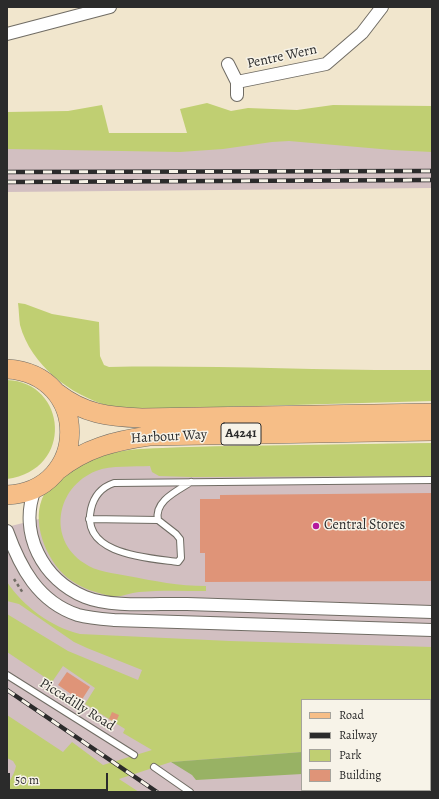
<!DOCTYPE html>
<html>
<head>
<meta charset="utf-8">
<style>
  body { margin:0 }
  #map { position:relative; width:439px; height:799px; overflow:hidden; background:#f1e6cd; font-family:Alegreya,serif }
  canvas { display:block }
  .frame { position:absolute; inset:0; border:8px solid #2b2b2b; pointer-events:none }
  .legend { position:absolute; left:301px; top:699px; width:130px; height:92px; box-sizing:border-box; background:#f7f3e8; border:1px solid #a5a39c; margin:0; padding:5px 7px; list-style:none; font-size:12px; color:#2b2b2b }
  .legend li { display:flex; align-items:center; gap:8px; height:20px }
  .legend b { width:20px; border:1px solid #a5a39c }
  .scale { position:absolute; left:8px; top:773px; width:100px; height:18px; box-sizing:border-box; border:2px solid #2b2b2b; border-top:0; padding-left:5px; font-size:12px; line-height:14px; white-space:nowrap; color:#2b2b2b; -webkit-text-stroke:3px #f7f3e8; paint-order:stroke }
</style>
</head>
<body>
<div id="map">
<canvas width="439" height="799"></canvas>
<div class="frame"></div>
<ul class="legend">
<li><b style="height:5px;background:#f6be87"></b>Road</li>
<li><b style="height:5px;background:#2b2b2b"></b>Railway</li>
<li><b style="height:11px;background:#c0cf72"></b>Park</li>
<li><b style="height:11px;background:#df9478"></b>Building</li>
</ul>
<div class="scale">50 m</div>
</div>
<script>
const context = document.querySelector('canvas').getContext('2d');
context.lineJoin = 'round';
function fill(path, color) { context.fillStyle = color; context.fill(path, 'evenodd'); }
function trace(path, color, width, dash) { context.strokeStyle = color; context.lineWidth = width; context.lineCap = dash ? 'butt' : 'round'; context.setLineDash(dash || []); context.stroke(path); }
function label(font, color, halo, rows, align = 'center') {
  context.font = font + ' Alegreya,serif'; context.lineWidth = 3; context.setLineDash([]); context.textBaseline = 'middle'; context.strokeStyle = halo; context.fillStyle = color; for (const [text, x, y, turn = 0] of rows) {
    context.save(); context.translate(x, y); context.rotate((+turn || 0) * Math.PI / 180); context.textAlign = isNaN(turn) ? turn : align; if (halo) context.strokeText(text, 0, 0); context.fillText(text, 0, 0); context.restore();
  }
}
const industrial = new Path2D(`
  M7 133 432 135V188L7 192Z
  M432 443V792H7V527L39 519 42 499 52 485 162 448ZM302 700H430V790H302Z`);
const green = new Path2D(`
  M207 103 231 111 248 108 297 110 333 105 432 106V152L392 150 289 141 272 142 223 149 180 152 7 149V112L68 111 102 105 109 133H187L180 109Z
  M18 303 25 304 52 314 99 322 100 356 104 365 109 367C216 365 324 371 432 370V401L152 409C138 408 123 409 109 406 70 395 31 365 20 325 19 318 19 311 18 303Z
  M7 380C67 382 75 470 7 479Z
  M432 443V476L191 477 159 476 152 472 150 466C134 467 111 465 96 471 56 487 47 539 84 563 96 572 114 573 128 576 154 581 179 586 206 586V591C184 591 161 590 139 592 129 593 120 598 110 596 98 593 83 589 72 581 49 566 31 526 42 499 49 481 76 466 94 459 117 449 138 449 163 448 186 447 210 446 233 446 300 445 366 444 432 443Z
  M7 582C24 607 51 627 80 634L230 641 432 647V747H430V700H302V752L171 762 119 779 139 792H7C7 781 14 777 16 766L13 761 7 758V715L63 752 72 742 103 765 152 750 123 733 125 729 85 704 95 688 63 666 52 682 7 652V614L68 651 138 680 142 670 87 648 74 642 19 604 7 601Z`);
const forest = new Path2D(`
  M302 752V774L196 780 192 775 171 762Z`);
const building = new Path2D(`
  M432 493V581L205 582V553H200V499H220V495Z
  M67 672 90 687 81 701 58 685Z
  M112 712 119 715 116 722 109 719Z`);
const path = new Path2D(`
  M14 579 23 593`);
const service = new Path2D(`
  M191 482C177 491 154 501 158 520L176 534 180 539 181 558 178 562C149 558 80 555 91 509 94 496 102 487 114 483L432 480
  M89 519 158 520
  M7 675 134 755
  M154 767 190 792`);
const minor = new Path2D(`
  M7 34 110 7
  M228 64 237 82V95
  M237 82 326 64 362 33 382 7
  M35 489C18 533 43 580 85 597 112 608 158 603 187 604 269 607 350 609 432 612
  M7 531C20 567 38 602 78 615 89 618 102 619 114 620L432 630`);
const primary = new Path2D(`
  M7 369C91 374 90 491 7 495
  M57 393C84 414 109 417 142 418L432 413
  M58 470C86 448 114 441 149 436L432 431`);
const rail = new Path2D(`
  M7 172 432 171
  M7 182 432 180
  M7 690 157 792`);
const markers = [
  [316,526,4,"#b5179e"]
];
const shields = [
  [241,434,40]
];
const shieldNames = [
  ["A4241",241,434]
];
const streetNames = [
  ["Pentre Wern",282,57,-12],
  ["Harbour Way",169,437,-3],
  ["Piccadilly Road",77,705,32]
];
const poiNames = [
  ["Central Stores",324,526]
];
fill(industrial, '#d2bfc1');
fill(green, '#c0cf72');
fill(forest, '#98b264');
fill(building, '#df9478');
trace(service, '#706c64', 8);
trace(minor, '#706c64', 14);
trace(primary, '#706c64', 20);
trace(path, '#706c64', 2.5, [3, 3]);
trace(service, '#fff', 6);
trace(minor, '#fff', 12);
trace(primary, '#f6be87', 19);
trace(rail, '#2b2b2b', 4.5);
trace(rail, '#f7f3e8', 3, [9]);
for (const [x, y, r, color] of markers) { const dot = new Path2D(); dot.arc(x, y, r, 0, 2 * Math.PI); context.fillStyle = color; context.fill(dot); trace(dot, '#f7f3e8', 1.5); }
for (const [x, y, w] of shields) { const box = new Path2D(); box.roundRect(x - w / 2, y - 11, w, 22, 3); context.fillStyle = '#f7f3e8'; context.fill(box); trace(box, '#2b2b2b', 1); }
label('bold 13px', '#2b2b2b', null, shieldNames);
label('14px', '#2b2b2b', '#f7f3e8', streetNames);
label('14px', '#2b2b2b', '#f7f3e8', poiNames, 'left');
</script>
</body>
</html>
